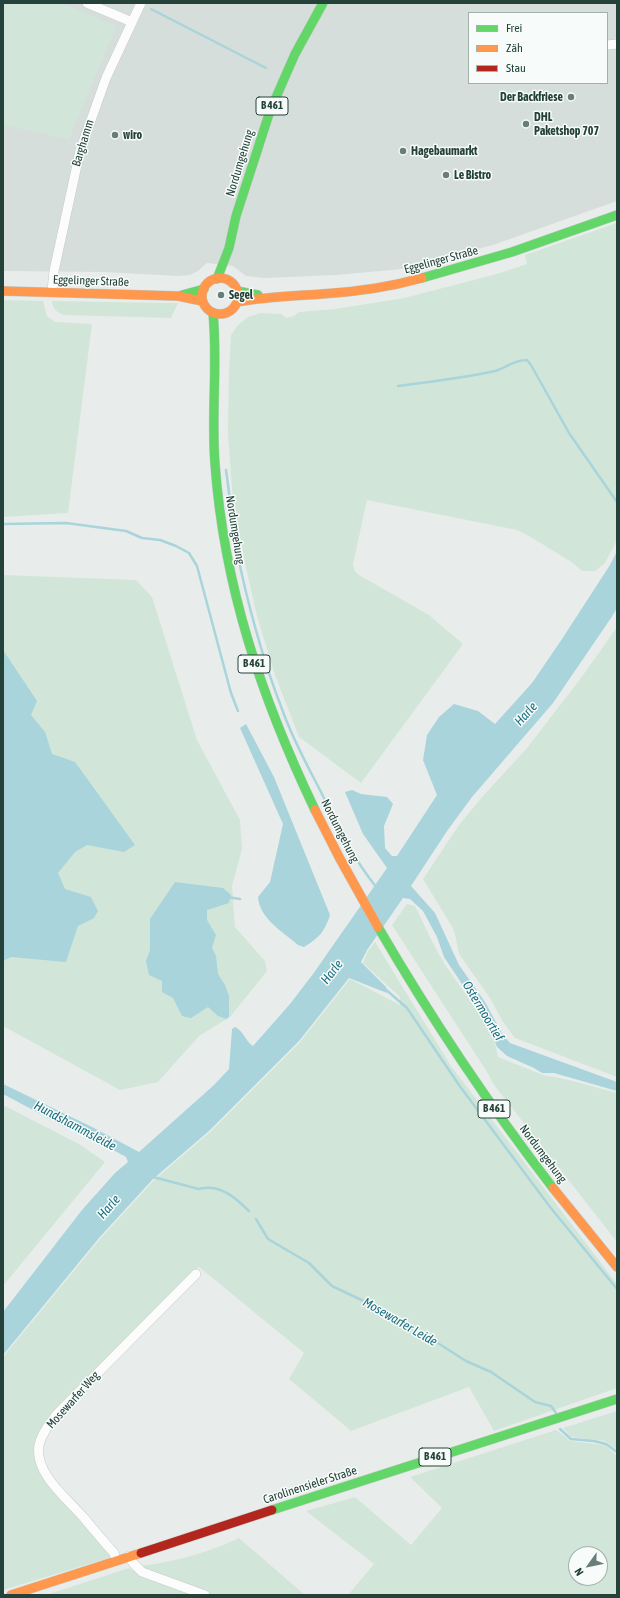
<!DOCTYPE html>
<html>
<head>
<meta charset="utf-8">
<style>
  body { margin:0 }
  #map { position:relative; width:620px; height:1598px; overflow:hidden; background:#e8edeb; font-family:"Asap Condensed",sans-serif }
  canvas { display:block }
  .frame { position:absolute; inset:0; border:4px solid #24423a; pointer-events:none }
  .legend { position:absolute; left:468px; top:12px; width:140px; height:72px; box-sizing:border-box; background:#f7fbf9; border:1px solid #a3b1ad; margin:0; padding:5px 7px; list-style:none; font-size:12px; color:#24423a }
  .legend li { display:flex; align-items:center; gap:8px; height:20px }
  .legend b { width:20px; border:1px solid #a3b1ad }
  .north { position:absolute; left:568px; top:1546px; width:40px; height:40px; box-sizing:border-box; background:#f7fbf9; border:1px solid #a3b1ad; border-radius:50%; rotate:237deg; font-size:11px; font-weight:700; line-height:16px; text-align:center; color:#24423a }
  .north::after { content:''; display:block; margin:auto; width:14px; height:18px; background:#697e78; clip-path:polygon(50% 0,100% 100%,50% 72%,0 100%) }
</style>
</head>
<body>
<div id="map">
<canvas width="620" height="1598"></canvas>
<div class="frame"></div>
<ul class="legend">
<li><b style="height:5px;background:#63d668"></b>Frei</li>
<li><b style="height:5px;background:#ff974d"></b>Zäh</li>
<li><b style="height:5px;background:#b3261e"></b>Stau</li>
</ul>
<div class="north">N</div>
</div>
<script>
const context = document.querySelector('canvas').getContext('2d');
context.lineJoin = 'round';
function fill(path, color) { context.fillStyle = color; context.fill(path, 'evenodd'); }
function trace(path, color, width, dash) { context.strokeStyle = color; context.lineWidth = width; context.lineCap = dash ? 'butt' : 'round'; context.setLineDash(dash || []); context.stroke(path); }
function label(font, color, halo, rows, align = 'center') {
  context.font = font + ' "Asap Condensed",sans-serif'; context.lineWidth = 3; context.setLineDash([]); context.textBaseline = 'middle'; context.strokeStyle = halo; context.fillStyle = color; for (const [text, x, y, turn = 0] of rows) {
    context.save(); context.translate(x, y); context.rotate((+turn || 0) * Math.PI / 180); context.textAlign = isNaN(turn) ? turn : align; if (halo) context.strokeText(text, 0, 0); context.fillText(text, 0, 0); context.restore();
  }
}
const built = new Path2D(`
  M3 3H617V201L493 245 402 269 336 275 264 278 246 276 233 266 207 263 198 271 190 275 178 276 104 272 3 271ZM469 13H607V83H469Z`);
const green = new Path2D(`
  M3 3H61L116 26 69 139 3 125Z
  M617 223V540L605 563 595 571H582L573 563 529 536 517 530 367 500 353 564 354 570 359 575 429 615 463 644 361 783 299 737 275 675 257 616 246 568 233 501 228 434 229 369 231 335 238 325 248 317 261 313 281 314 286 318 294 316 299 312 335 309 404 298 497 274 527 264 525 255Z
  M3 300 43 301 47 316 55 322 92 324 68 513 3 517Z
  M52 301 169 303H178L171 318 64 315C56 312 53 309 52 301Z
  M3 575 136 580 152 597 197 740 240 820 242 849 232 886 235 927 265 961 267 971 230 1017 199 1036 158 1082 120 1090 3 1026Z
  M617 627V1077L515 1038 503 1022 490 998 459 954 454 930 423 879 459 825 483 796 527 748 581 678Z
  M407 904 415 906C425 926 434 947 446 966 462 991 495 1029 498 1057L543 1075 569 1080 617 1093V1242L494 1085 487 1072 392 925Z
  M375 942 451 1066 617 1284V1388L494 1431 469 1387 351 1431 289 1379 304 1353 199 1267 57 1410 36 1446 42 1474 112 1557 3 1590V1357L100 1239 154 1180 210 1132 300 1042 350 979 400 1005V997L363 963 368 951Z
  M3 1105 79 1144 105 1162 3 1286Z
  M617 1411V1450L605 1441 571 1437 563 1428Z
  M556 1430 571 1441 605 1445 617 1456V1595H348L374 1564 306 1511 355 1497 411 1545 442 1508 410 1477ZM576 1554H600V1578H576Z
  M239 1538 305 1595H211C188 1584 162 1578 139 1566 170 1563 211 1552 239 1538Z
  M129 1568 145 1578 194 1595H46Z`);
const water = new Path2D(`
  M617 551V608L611 618 553 703 472 797 447 831 411 886 435 913 459 965 485 1002 503 1035 510 1043 617 1082V1091L554 1073H542L534 1068 507 1056 497 1047 484 1017 444 957 437 937 423 911 410 899 403 898 367 950 361 962 386 987 387 993 349 978 299 1041 209 1131 153 1179 99 1238 3 1355V1312L82 1210 115 1173 128 1162 126 1157 117 1152 65 1127 3 1094V1084L92 1127 139 1152 214 1085 229 1069 232 1029 235 1027C244 1031 245 1041 253 1046L290 1004 313 974 387 868 363 834 345 792 352 790 361 794 387 797 393 804 384 826 385 848 392 856H397L437 795 423 760 427 735 439 717 454 704 478 711 495 724 532 683 562 639 610 565Z
  M3 650 37 701 31 715 45 732 52 754 75 762 135 845 124 852 87 845 75 852 58 873 65 889 91 897 98 911 94 918 78 926 66 962 11 957 3 961Z
  M246 724 274 777 330 915C325 931 319 938 304 947L298 945C283 932 259 918 258 897L270 882 283 824 240 728Z
  M175 882 223 888 231 895 229 903 207 910V920L216 935 212 948 216 956 218 974 225 985 229 996V1017L226 1019 218 1016 208 1007 191 1018 182 1016 173 998 162 992V981L149 975 146 961 150 950V919Z`);
const stream = new Path2D(`
  M151 9 266 68
  M398 386C430 382 463 378 495 371 507 368 512 360 527 360L531 365 569 433 617 502
  M226 470C231 505 234 541 242 575 252 619 266 668 282 709 292 738 307 765 321 792 337 825 354 860 377 888
  M3 524 66 523 126 531 142 538 160 540 176 546 189 553 197 566 231 693 238 711
  M227 897 240 899
  M384 988 407 1008 459 1085 550 1207 617 1289
  M153 1177 199 1189C219 1183 236 1198 249 1211
  M256 1219 268 1239 309 1263 332 1286 374 1306 390 1317 433 1340 466 1361 491 1372 535 1402 551 1406 556 1413
  M560 1429 571 1439 594 1441 606 1444 617 1452`);
const street = new Path2D(`
  M87 3 132 22
  M607 45 617 44
  M52 291 54 271 80 151 106 78 141 3
  M129 1556 133 1563 142 1572 205 1595
  M116 1560 114 1553C104 1542 94 1530 84 1518 68 1499 34 1474 39 1445 42 1433 50 1423 57 1414L196 1274`);
const fast = new Path2D(`
  M422 278 512 252 617 215
  M217 279 229 248 236 216 270 111 295 54 323 3
  M237 291 258 295
  M182 295 204 289
  M213 313C218 363 211 414 215 464 224 588 262 699 315 810
  M378 927C431 1018 489 1105 553 1188
  M272 1510 617 1399`);
const slow = new Path2D(`
  M202 296a18 18 0 1 1 36 0a18 18 0 1 1-36 0Z
  M3 291 178 296 202 301
  M237 302C265 297 293 296 322 294 355 292 390 287 422 278
  M315 810 339 857 378 927
  M553 1188 617 1267
  M11 1595 141 1553`);
const jam = new Path2D(`
  M141 1553 272 1510`);
const markers = [
  [571,97,4,"#697e78"],
  [526,124,4,"#697e78"],
  [115,135,4,"#697e78"],
  [403,151,4,"#697e78"],
  [446,175,4,"#697e78"],
  [221,295,4,"#697e78"]
];
const shields = [
  [272,106,32],
  [254,664,32],
  [494,1109,32],
  [435,1457,32]
];
const shieldNames = [
  ["B 461",272,106],
  ["B 461",254,664],
  ["B 461",494,1109],
  ["B 461",435,1457]
];
const poiNames = [
  ["Der Backfriese",563,97,"right"],
  ["DHL",534,117],
  ["Paketshop 707",534,131],
  ["wiro",123,135],
  ["Hagebaumarkt",411,151],
  ["Le Bistro",454,175],
  ["Segel",229,295]
];
const streetNames = [
  ["Barghamm",83,143,-73],
  ["Nordumgehung",240,163,-73],
  ["Eggelinger Straße",441,260,-15],
  ["Eggelinger Straße",91,281,2],
  ["Nordumgehung",235,530,81],
  ["Nordumgehung",340,831,63],
  ["Nordumgehung",543,1154,53],
  ["Mosewarfer Weg",73,1400,-48],
  ["Carolinensieler Straße",310,1485,-18]
];
const waterNames = [
  ["Harle",526,714,-48],
  ["Harle",332,972,-52],
  ["Ostermoortief",483,1011,59],
  ["Hundshammsleide",75,1126,28],
  ["Harle",109,1207,-49],
  ["Mosewarfer Leide",400,1322,30]
];
fill(built, '#d6dedb');
fill(green, '#d1e6d8');
fill(water, '#a9d4db');
trace(stream, '#a9d4db', 2.5);
trace(street, '#c5cac8', 10);
trace(fast, '#c3cbc8', 10);
trace(slow, '#c3cbc8', 10);
trace(jam, '#c3cbc8', 10);
trace(street, '#fcfcfc', 9);
trace(fast, '#63d668', 9);
trace(slow, '#ff974d', 9);
trace(jam, '#b3261e', 9);
for (const [x, y, r, color] of markers) { const dot = new Path2D(); dot.arc(x, y, r, 0, 2 * Math.PI); context.fillStyle = color; context.fill(dot); trace(dot, '#f7fbf9', 1.5); }
for (const [x, y, w] of shields) { const box = new Path2D(); box.roundRect(x - w / 2, y - 9, w, 18, 3); context.fillStyle = '#f7fbf9'; context.fill(box); trace(box, '#24423a', 1); }
label('bold 11px', '#24423a', null, shieldNames);
label('bold 12px', '#24423a', '#f7fbf9', poiNames, 'left');
label('12px', '#24423a', '#f7fbf9', streetNames);
label('italic 13px', '#1c6f80', '#f7fbf9', waterNames);
</script>
</body>
</html>
